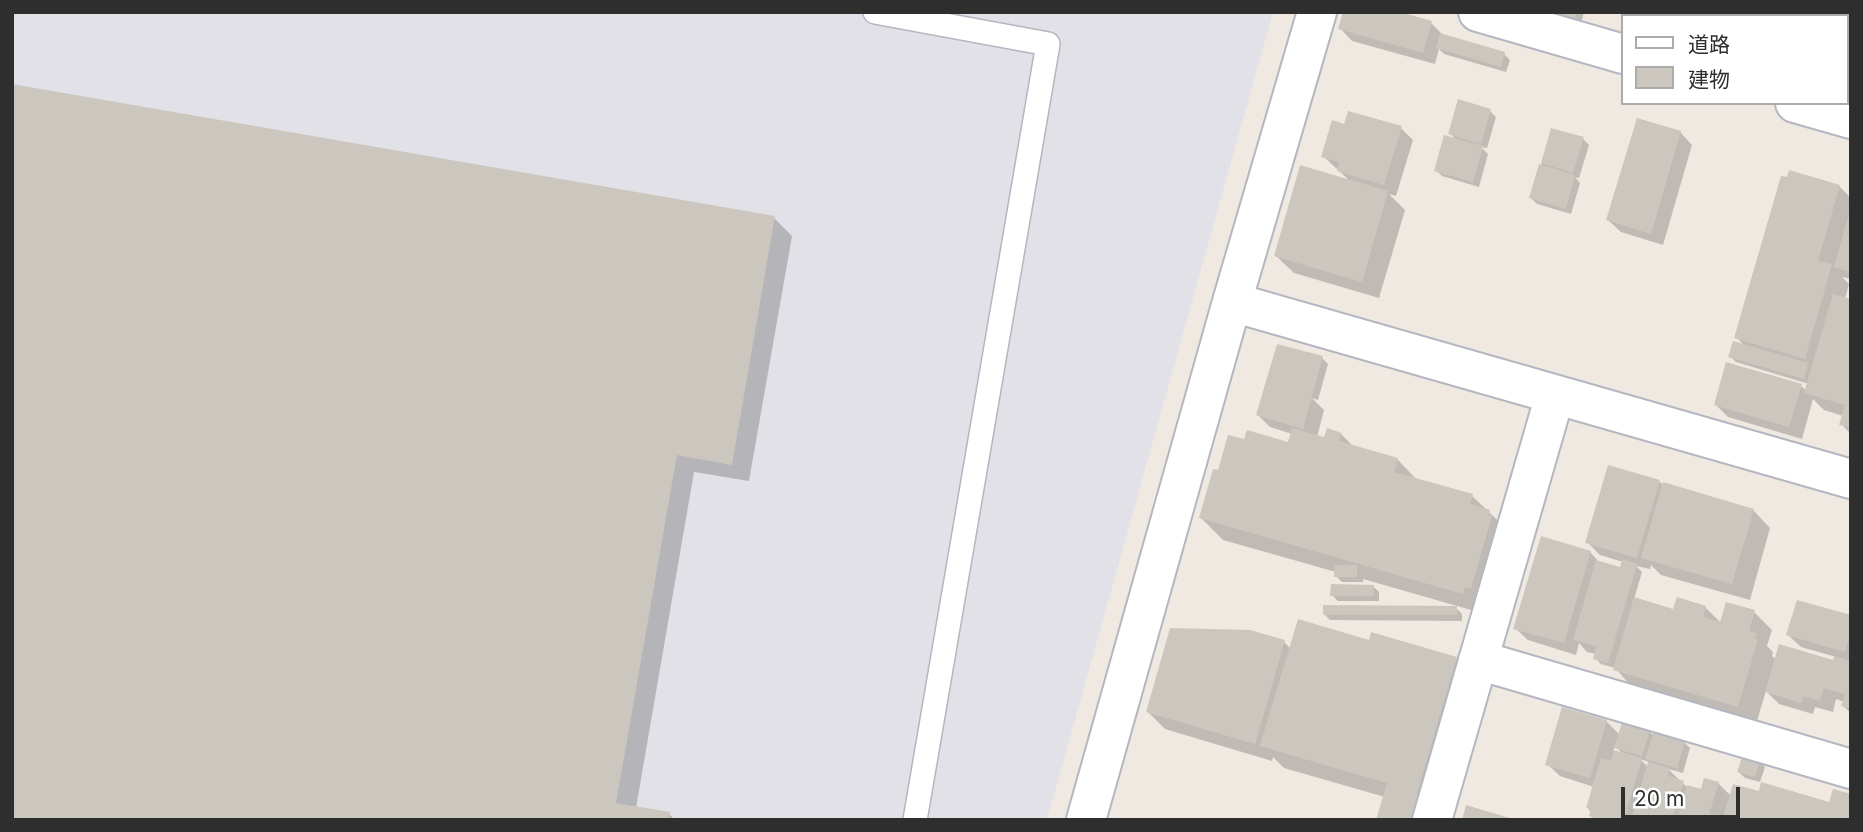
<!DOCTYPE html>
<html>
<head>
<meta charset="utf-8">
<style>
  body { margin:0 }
  #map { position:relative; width:1863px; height:832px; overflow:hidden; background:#efe9e1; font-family:Inter,"Noto Sans JP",sans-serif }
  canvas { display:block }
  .frame { position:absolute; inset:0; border:14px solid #2e2e2e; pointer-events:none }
  .legend { position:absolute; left:1621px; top:14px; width:228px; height:91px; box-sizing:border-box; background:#fff; border:2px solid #ababab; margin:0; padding:9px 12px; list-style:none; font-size:21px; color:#2e2e2e }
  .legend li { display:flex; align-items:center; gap:14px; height:35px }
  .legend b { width:35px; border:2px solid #ababab }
  .scale { position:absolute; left:1621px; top:787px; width:119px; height:32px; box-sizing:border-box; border:4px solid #2e2e2e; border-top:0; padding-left:9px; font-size:21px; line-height:24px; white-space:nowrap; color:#2e2e2e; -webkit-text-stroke:5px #fff; paint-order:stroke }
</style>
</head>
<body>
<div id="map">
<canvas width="1863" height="832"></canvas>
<div class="frame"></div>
<ul class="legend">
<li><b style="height:9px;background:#fff"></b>道路</li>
<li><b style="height:19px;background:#cbc7bf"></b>建物</li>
</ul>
<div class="scale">20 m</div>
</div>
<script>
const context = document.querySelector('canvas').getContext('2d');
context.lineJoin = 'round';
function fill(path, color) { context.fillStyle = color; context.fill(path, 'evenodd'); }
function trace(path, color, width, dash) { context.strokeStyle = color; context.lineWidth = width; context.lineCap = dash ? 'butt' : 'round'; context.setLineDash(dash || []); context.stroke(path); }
const industrial = new Path2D(`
  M12 12H1273L1047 820H12Z`);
const shadow = new Path2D(`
  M1564 12H1584L1581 23 1569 20Z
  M1634 12H1669L1668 16H1646Z
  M1791 12H1851V61L1847 60V16H1790Z
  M1431 23 1443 35 1504 54 1510 60 1506 72 1444 54 1439 49 1435 64 1352 41 1340 28Z
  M1490 111 1496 117 1487 148 1481 147 1488 154 1479 187 1442 176 1436 170 1457 141 1450 133Z
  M1401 128 1413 140 1396 196 1389 194 1405 210 1379 298 1294 273 1276 256 1350 181 1323 156Z
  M1552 130 1583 139 1589 145 1579 178 1575 177 1580 183 1571 214 1537 204 1531 198Z
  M1680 132 1692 145 1663 245 1621 232 1608 220Z
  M1839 186 1851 198V279L1842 277 1849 284 1845 299 1851 301V434L1841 424 1843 416 1824 410 1813 399 1802 439 1728 417 1716 405 1801 386 1807 391 1809 384 1736 362 1730 356 1745 346 1736 337Z
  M774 218 792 236 749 481 694 472 636 808 669 814 675 820H12Z
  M1322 358 1328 364 1318 400 1312 398 1324 410 1317 437 1325 439 1341 434 1354 447 1397 459 1418 481 1472 496 1511 533 1485 614 1363 579V582H1342L1336 576V572L1223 540 1201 518 1219 472 1246 442 1289 444 1292 434 1270 427 1258 415Z
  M1660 482 1664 486 1753 510 1770 528 1750 600 1661 575 1651 565 1650 569 1636 566 1642 572 1634 599 1675 611 1705 607 1722 624 1754 612 1772 630 1767 646 1773 652 1772 656 1776 659 1834 662 1836 657 1801 647 1788 635 1851 617V713L1843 706 1845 702 1836 699 1833 712 1815 707 1813 714 1779 704 1766 691 1756 724 1632 687 1615 668 1601 664 1595 658 1596 654 1587 652 1579 643 1576 655 1528 640 1515 628 1590 552 1600 563 1620 570 1623 562 1600 555 1587 542Z
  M1373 586 1379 592V601H1338L1332 595Z
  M1456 608 1462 614V621L1330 620 1324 614Z
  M1284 642 1291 649 1370 642 1456 659 1478 681 1420 820H1378L1385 797 1284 768 1273 757 1272 761 1165 729 1148 712Z
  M1606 721 1620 735 1649 731 1654 736 1684 742 1690 748 1683 773 1668 769 1688 788 1702 791 1718 783 1731 796 1760 794 1830 804 1851 820H1594L1588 807 1594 787 1560 776 1547 764ZM1615 746 1623 754 1613 751ZM1640 759 1649 762 1648 767Z
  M1759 761 1765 767 1760 782 1745 778 1739 772Z`);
const building = new Path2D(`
  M1343 12H1400L1432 21 1423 53 1338 29Z
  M1562 12H1577L1575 19 1561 15Z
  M1790 12H1823L1822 16H1789Z
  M1825 12H1851V14L1848 23 1847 16H1823Z
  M1851 21V52L1847 51V30Z
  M1440 33 1505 52 1501 67 1436 48Z
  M12 84 775 216 732 465 677 455 616 803 670 812 669 820H12Z
  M1458 99 1491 109 1481 144 1448 134Z
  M1348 111 1402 126 1384 185 1337 171 1339 162 1321 157 1332 120 1344 124Z
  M1637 118 1681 131 1651 234 1606 220Z
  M1551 128 1584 137 1573 173 1541 163Z
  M1444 135 1483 146 1473 182 1434 171Z
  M1539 164 1575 175 1566 209 1529 198Z
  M1300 165 1388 191 1362 282 1274 256Z
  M1789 170 1840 185 1818 261 1832 264 1805 359 1734 338 1781 176 1787 177Z
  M1850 210H1851V272L1834 267Z
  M1833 294 1851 299V428L1839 425 1845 405 1804 393Z
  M1733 341 1808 363 1804 379 1728 357Z
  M1277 344 1323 356 1303 429 1256 415Z
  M1726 362 1802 384 1789 427 1714 405Z
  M1292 428 1324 437 1327 428 1342 433 1339 441 1398 458 1394 472 1473 494 1470 504 1490 510 1489 515 1492 516 1471 588 1465 587 1463 594 1199 518 1213 469 1218 470 1228 435 1244 439 1247 430 1288 442Z
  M1608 465 1660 480 1637 558 1585 543Z
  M1663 482 1754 509 1732 584 1641 558Z
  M1541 536 1591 551 1564 643 1513 629Z
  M1622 559 1637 564 1608 663 1593 659 1596 646 1573 640 1596 560 1620 567Z
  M1334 565H1357V577H1334Z
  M1331 584 1374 585V596H1330Z
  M1634 597 1673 609 1677 597 1706 606 1703 617 1720 622 1726 602 1755 610 1749 631 1757 633 1755 638 1758 639 1738 707 1613 670Z
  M1797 600 1851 615V631L1845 652 1786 635Z
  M1323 605 1457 606V615H1323Z
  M1298 619 1369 640 1371 632 1457 657 1417 793 1420 794 1413 820H1376L1387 783 1260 746Z
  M1170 628 1250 630 1285 640 1255 744 1146 712Z
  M1779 644 1833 660 1834 656 1851 661V709L1841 706 1845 694 1824 688 1820 701 1803 696 1801 703 1765 692Z
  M1562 707 1607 720 1590 778 1545 765Z
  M1622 722 1650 730 1642 756 1614 748Z
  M1654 731 1685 740 1677 768 1645 759Z
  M1614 750 1642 758 1624 820H1600L1589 816 1591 809 1586 808 1601 758 1611 761Z
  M1743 754 1760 759 1755 777 1737 772Z
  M1648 762 1669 768 1668 776 1684 781 1672 820H1631Z
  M1704 778 1719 782 1709 814H1714L1712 820H1677L1687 785 1701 789Z
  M1761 782 1829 802 1833 789 1851 794V820H1722L1733 784 1759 791Z
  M1466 805 1513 819V820H1462Z`);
const lane = new Path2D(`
  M875 12 1048 44 915 820`);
const street = new Path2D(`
  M1478 12 1623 54
  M1795 103 1851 119
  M1232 302 1851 479
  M1478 660 1851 769
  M1086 820 1232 302 1317 12
  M1432 820 1555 395`);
fill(industrial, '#e3e1e8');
fill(shadow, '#0003');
fill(building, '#cbc7bf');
trace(lane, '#b4b7c1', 26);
trace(street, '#b4b7c1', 42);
trace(lane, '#fff', 23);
trace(street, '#fff', 38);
</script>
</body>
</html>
